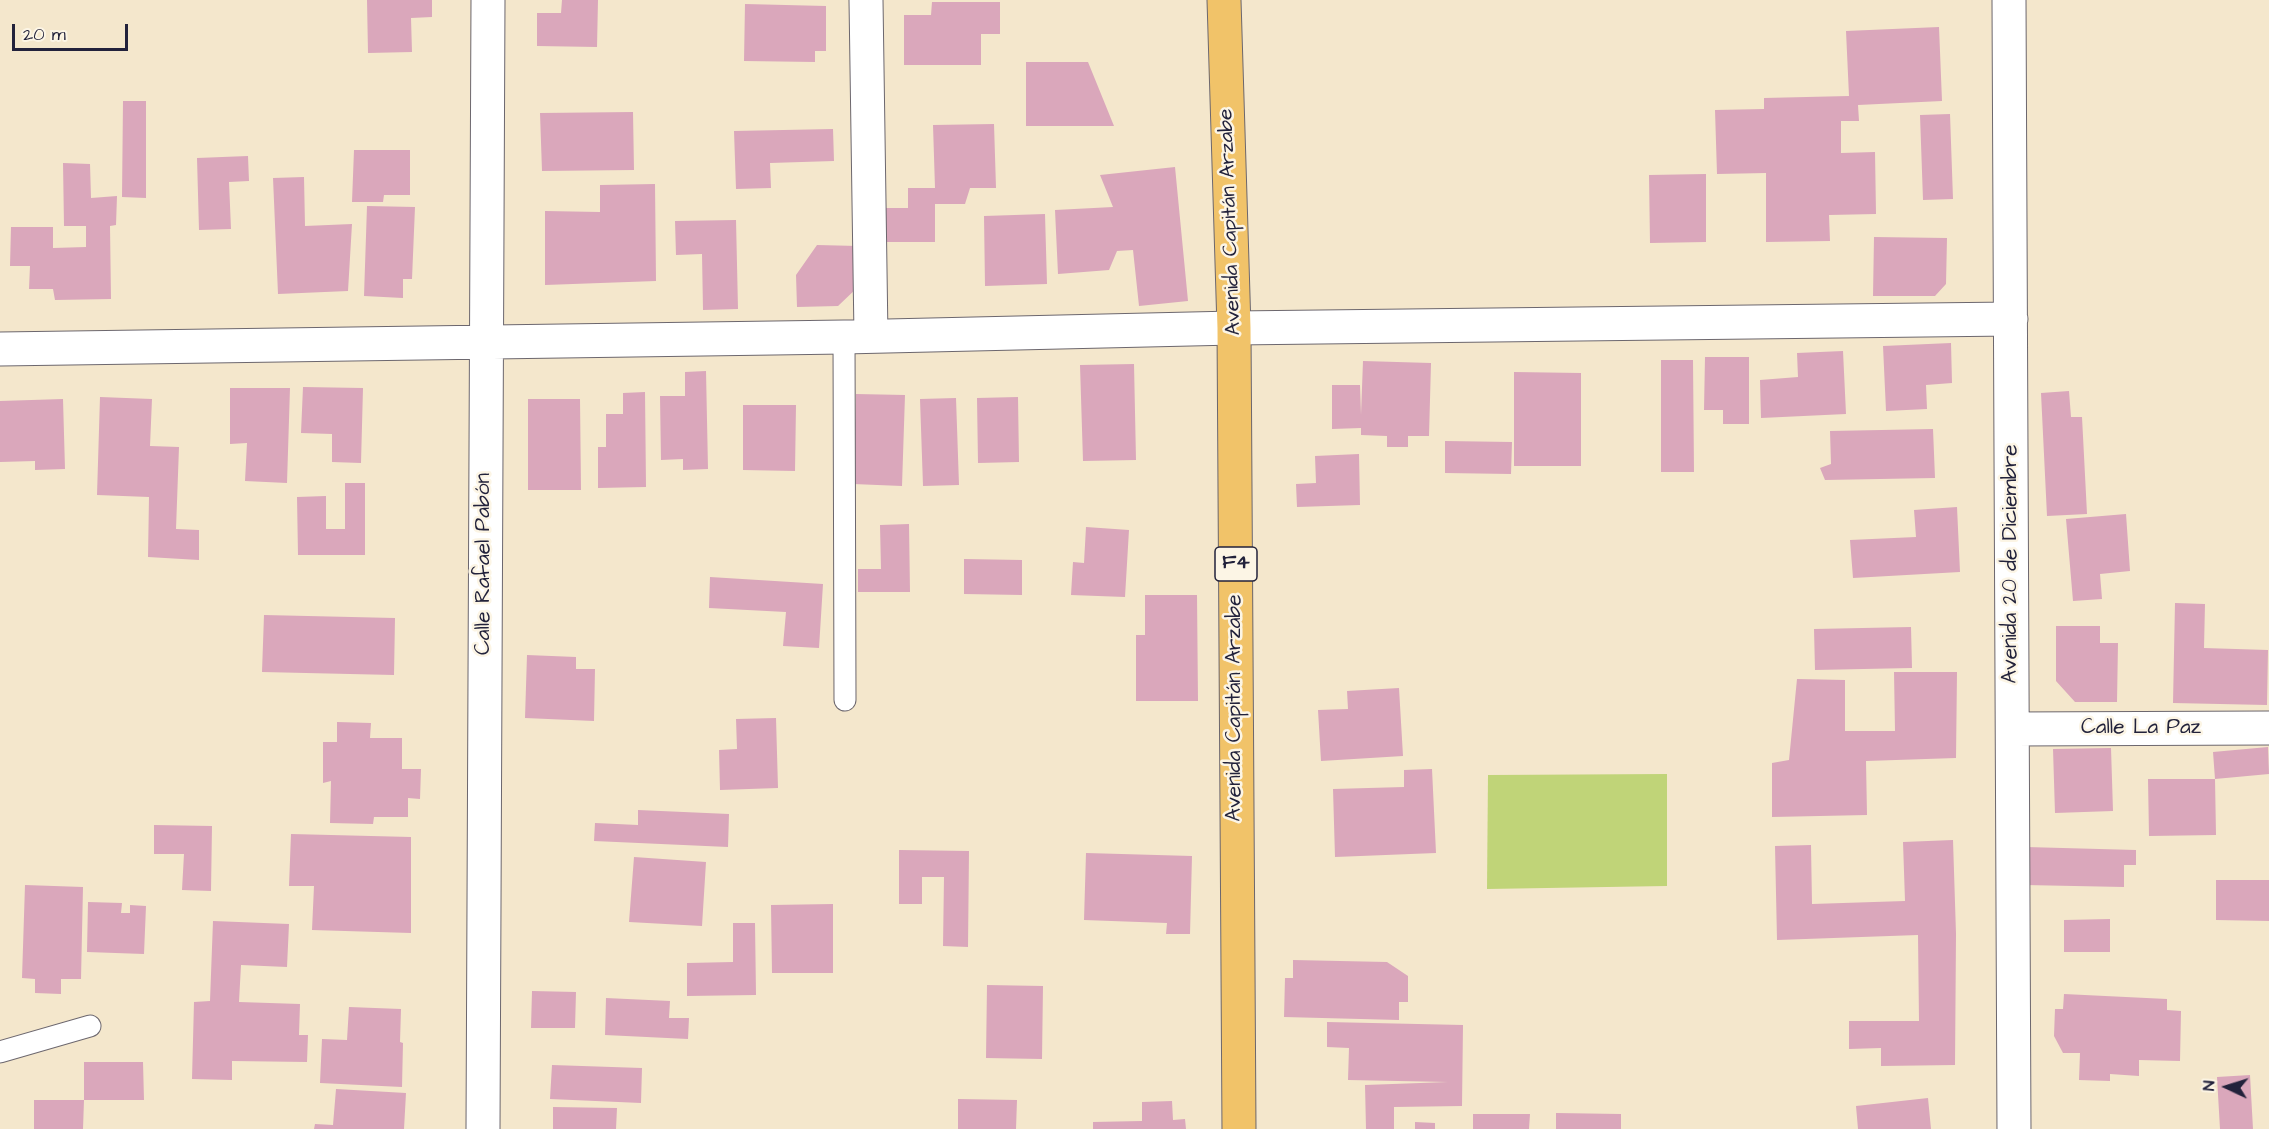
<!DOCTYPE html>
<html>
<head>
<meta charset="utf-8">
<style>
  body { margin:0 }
  #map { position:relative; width:2269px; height:1129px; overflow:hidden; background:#f4e7cc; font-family:"Architects Daughter",sans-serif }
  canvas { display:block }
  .north { position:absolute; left:2197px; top:1057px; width:60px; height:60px; -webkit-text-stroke:4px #fcf5e5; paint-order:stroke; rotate:274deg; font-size:16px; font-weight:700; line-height:24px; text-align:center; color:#22223b }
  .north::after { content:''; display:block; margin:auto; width:21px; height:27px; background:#22223b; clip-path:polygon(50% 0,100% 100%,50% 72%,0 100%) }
  .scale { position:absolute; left:12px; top:24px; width:116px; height:27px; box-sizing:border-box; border:3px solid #22223b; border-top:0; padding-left:8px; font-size:18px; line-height:21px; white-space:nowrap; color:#22223b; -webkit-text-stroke:4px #fcf5e5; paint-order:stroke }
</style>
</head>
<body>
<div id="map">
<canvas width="2269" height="1129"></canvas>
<div class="north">N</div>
<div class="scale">20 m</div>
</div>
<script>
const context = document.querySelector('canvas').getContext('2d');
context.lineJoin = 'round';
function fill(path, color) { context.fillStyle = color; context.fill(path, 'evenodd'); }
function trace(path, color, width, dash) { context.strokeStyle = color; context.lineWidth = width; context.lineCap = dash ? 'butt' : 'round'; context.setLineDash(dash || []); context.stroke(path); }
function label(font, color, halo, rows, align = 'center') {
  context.font = font + ' "Architects Daughter",sans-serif'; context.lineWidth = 5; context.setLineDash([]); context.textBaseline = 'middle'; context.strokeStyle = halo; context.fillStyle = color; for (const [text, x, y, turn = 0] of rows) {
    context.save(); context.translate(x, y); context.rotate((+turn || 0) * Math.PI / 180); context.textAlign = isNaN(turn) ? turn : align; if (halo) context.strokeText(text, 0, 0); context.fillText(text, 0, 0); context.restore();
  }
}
const green = new Path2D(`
  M1667 774V886L1487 889 1488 775Z`);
const building = new Path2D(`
  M367 0H432V17L411 18 412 52 368 53Z
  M562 0H598L597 47 537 46V13H561Z
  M932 2H1000V34H981V65H904V15H931Z
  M745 4 826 6V51H815V62L744 61Z
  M1939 27 1942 101 1858 105 1859 121H1841V153L1875 152 1876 214 1829 215 1830 241 1766 242V173L1717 174 1715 110 1764 109V98L1849 96 1846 31Z
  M1026 62H1088L1114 126H1026Z
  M123 101H146V198L122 197Z
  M633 112 634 170 542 171 540 113Z
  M1950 114 1953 199 1923 200 1920 115Z
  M994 124 996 188H970L965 204H935V242H883V208H908V188H935L933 125Z
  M833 129 834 161 770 163 771 188 736 189 734 131Z
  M354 150H410V195H384L383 202H352Z
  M248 156 249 181 229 182 231 229 199 230 197 158Z
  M63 163 90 164 91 198 117 196 116 225 110 226 111 299 55 300 53 289H29L30 266H10L11 227H53V248L86 247V226H64Z
  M1175 167 1188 301 1139 306 1133 250 1117 251 1109 270 1058 274 1055 210 1113 207 1100 175Z
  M1706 174V242L1650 243 1649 175Z
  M304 177 305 226 352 224 348 291 278 294 273 178Z
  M655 184 656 281 545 285V211L600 212V185Z
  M367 206 415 207 412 279H403V298L364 296Z
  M1045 214 1047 284 985 286 984 216Z
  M736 220 738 309 703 310 702 254 676 255 675 221Z
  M1874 237 1947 238 1946 284 1935 296H1873Z
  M817 245 858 246V287L838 306 797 307 796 275Z
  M1951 343 1952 383 1926 385 1927 409 1886 411 1883 346Z
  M1843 351 1846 414 1761 418 1760 380 1798 377 1797 353Z
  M1705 357H1749V424H1723V410H1704Z
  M1661 360H1693L1694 472H1661Z
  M1363 361 1431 363 1429 436H1408V447H1387V436L1361 435V428L1332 429V385H1360L1361 415Z
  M1134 364 1136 460 1083 461 1080 365Z
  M706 371 708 469 683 470V459L661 460 660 396H685V372Z
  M1514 372 1581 373V466H1514Z
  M303 387 363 388 361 463 332 462V434L301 433Z
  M230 388H290L287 483 245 481 247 443 230 444Z
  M2069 391 2071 417H2082L2087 514 2047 516 2041 393Z
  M645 392 646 487 598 488V447H606V414H623V393Z
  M856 394 905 395 902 486 853 484Z
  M100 397 152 399 150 446 179 447 176 529 199 530V560L148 557 149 497 97 495Z
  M1018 397 1019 462 978 463 977 398Z
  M956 398 959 485 923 486 920 399Z
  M63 399 65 469 35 470V461L0 462V401Z
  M528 399H580L581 490H528Z
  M743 405H796L795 471 743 470Z
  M1933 429 1935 478 1825 480 1820 468 1831 464 1830 431Z
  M1445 441 1512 442 1511 474 1445 473Z
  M1359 454 1360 505 1297 507 1296 484 1316 483 1315 456Z
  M345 483H365V555H298L297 497 326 496V529H345Z
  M1957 507 1960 572 1853 578 1850 540 1916 537 1914 510Z
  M2126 514 2130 571 2100 574 2102 599 2073 601 2066 519Z
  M909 524 910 592H858V569H881L880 525Z
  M1086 527 1129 530 1125 597 1071 595 1073 562 1084 563Z
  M964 559 1022 560V595L964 594Z
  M710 577 823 584 819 648 783 646 786 612 709 608Z
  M1145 595H1197L1198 701H1136V635H1145Z
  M2175 603 2205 604 2204 648 2268 650 2267 705 2173 703Z
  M264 615 395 618 394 675 262 672Z
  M2056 626H2100V643H2118L2117 702H2075L2056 681Z
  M1911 627 1912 668 1815 670 1814 629Z
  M527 655 576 657V669H595L594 721 525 718Z
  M1894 672H1957L1956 758 1866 761 1867 815 1772 817V763L1789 760 1797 679 1845 680V731H1895Z
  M1399 688 1403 756 1321 761 1318 710 1348 709 1347 691Z
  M776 718 778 788 720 790 719 750 737 749 736 719Z
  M337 722 371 723 370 738H402V769H421L420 799 408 798V817H374L373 824 330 823 331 781 323 783V742H337Z
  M2268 747 2269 774 2215 779 2216 835 2149 836 2148 779H2215L2213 752Z
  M2111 748 2113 811 2055 813 2053 749Z
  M1432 769 1436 853 1335 857 1333 789 1404 787V770Z
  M638 810 729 814 728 847 594 841 595 823 638 825Z
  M154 825 212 826 211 891 182 890 184 854H154Z
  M291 834 411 837V933L312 930 314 886H289Z
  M1953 840 1956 934 1955 1065 1881 1066V1048L1849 1049V1021H1919L1918 935 1777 940 1775 846 1811 845 1812 904 1905 901 1903 842Z
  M2026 847 2136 850V865H2124V887L2025 885Z
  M899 850 969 851 968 947 943 946 944 877H922V904H899Z
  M1086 853 1192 856 1190 934H1166L1167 923 1084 920Z
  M634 857 706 862 702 926 629 922Z
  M2216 880H2269V921L2216 920Z
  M25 885 83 887 81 979H61V994L35 993V979L22 978Z
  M88 902 122 903 121 913H130V905L146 906 144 954 87 952Z
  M833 904V973H772L771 905Z
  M2110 919V952H2064V920Z
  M213 921 289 924 287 967 241 965 239 1002 300 1004 299 1035H308L307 1062 232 1061V1080L192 1079 194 1002 210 1001Z
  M733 923H755L756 995 687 996V963L733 962Z
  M1293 960 1387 962 1408 976V1002H1399V1020L1284 1017 1285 978H1293Z
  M987 985 1043 986 1042 1059 986 1058Z
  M532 991 576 992 575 1028H531Z
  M2064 994 2167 999V1010L2181 1011 2180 1061 2139 1060V1076L2110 1074V1081L2079 1080 2080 1053H2063L2054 1036 2055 1009H2063Z
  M606 998 670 1001 669 1018H689L688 1039 605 1035Z
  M349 1007 401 1009 400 1042 403 1043 402 1087 320 1083 322 1039 347 1040Z
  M1327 1022 1463 1025 1462 1106 1394 1107V1129H1366L1365 1085 1448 1082 1348 1080 1349 1048 1327 1047Z
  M84 1062H143L144 1100H84Z
  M552 1065 642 1068 641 1103 550 1099Z
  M2250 1075 2253 1129H2220L2217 1077Z
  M336 1089 406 1093 404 1129H314L315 1124 333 1125Z
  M1928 1098 1931 1129H1858L1856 1106Z
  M958 1099 1017 1100 1016 1129H958Z
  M34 1100H84L83 1129H34Z
  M1172 1101 1173 1120 1185 1119 1186 1129H1093V1122L1142 1121V1102Z
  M553 1107 617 1108 616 1129H553Z
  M1556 1113 1621 1114V1129H1556Z
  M1473 1114H1530L1529 1129H1473Z
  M1415 1122 1435 1123V1129H1415Z`);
const lane = new Path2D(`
  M844 337 845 700
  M0 1052 90 1026`);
const street = new Path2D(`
  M866 0 871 336
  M2009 0 2014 1129
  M0 349 844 337 1234 328 2011 319
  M2013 729 2269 728
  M483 1129 488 0`);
const highway = new Path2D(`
  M1224 0 1234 328 1239 1129`);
const shields = [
  [1236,564,42]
];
const shieldNames = [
  ["F4",1236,564]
];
const streetNames = [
  ["Avenida Capitán Arzabe",1231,222,-92],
  ["Calle Rafael Pabón",485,564,-90],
  ["Avenida 20 de Diciembre",2012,564,-90],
  ["Avenida Capitán Arzabe",1236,708,-90],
  ["Calle La Paz",2141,729]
];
fill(green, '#c0d478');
fill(building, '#daa7bb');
trace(lane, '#6c676e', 23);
trace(street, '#6c676e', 35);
trace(highway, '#6c676e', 35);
trace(lane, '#fff', 21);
trace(street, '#fff', 33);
trace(highway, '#f1c369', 33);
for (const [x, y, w] of shields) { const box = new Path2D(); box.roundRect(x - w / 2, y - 17, w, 34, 4.5); context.fillStyle = '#fcf5e5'; context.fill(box); trace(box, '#22223b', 1.5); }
label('bold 20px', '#22223b', null, shieldNames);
label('21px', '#22223b', '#fcf5e5', streetNames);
</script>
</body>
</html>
